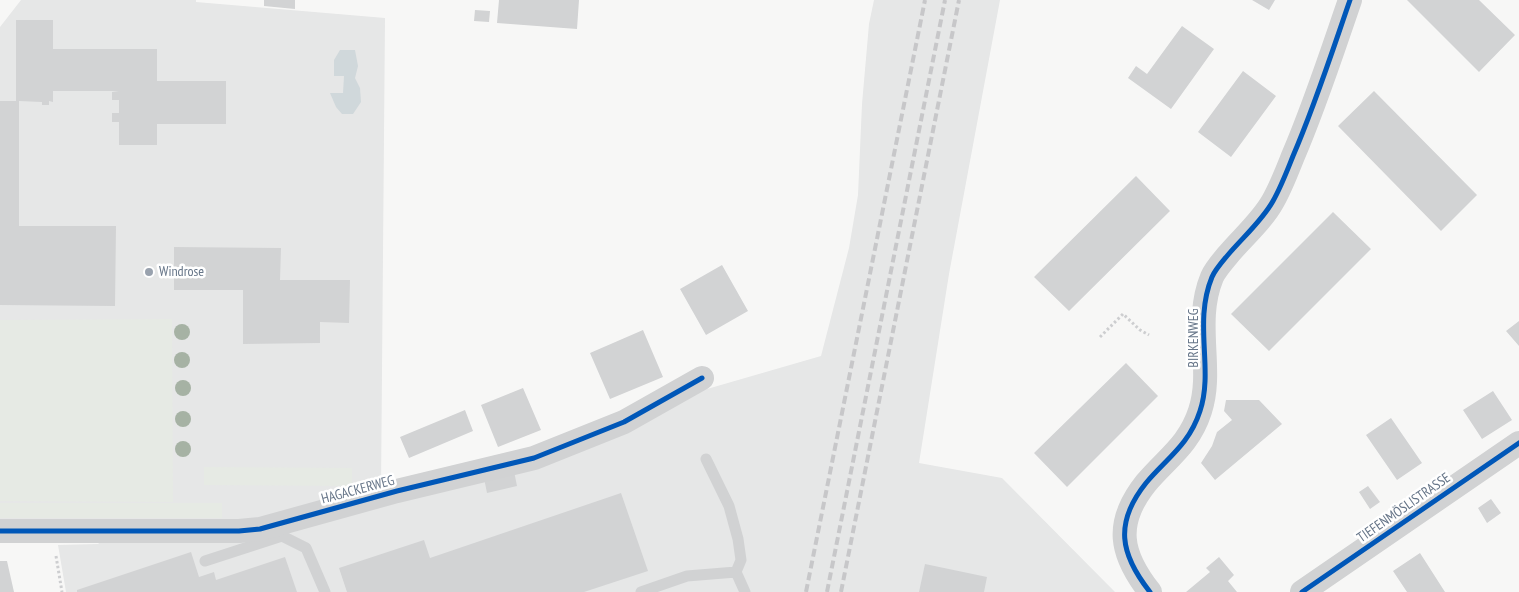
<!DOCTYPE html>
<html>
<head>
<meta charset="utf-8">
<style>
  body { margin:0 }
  canvas { display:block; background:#f7f7f6 }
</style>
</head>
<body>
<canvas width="1519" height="592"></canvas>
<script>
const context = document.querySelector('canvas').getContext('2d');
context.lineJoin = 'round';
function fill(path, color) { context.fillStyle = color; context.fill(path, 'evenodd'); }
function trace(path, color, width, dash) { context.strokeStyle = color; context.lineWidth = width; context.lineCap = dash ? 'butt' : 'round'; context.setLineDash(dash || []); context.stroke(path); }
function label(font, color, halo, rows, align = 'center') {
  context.font = font + ' "PT Sans Narrow",sans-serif'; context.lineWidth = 5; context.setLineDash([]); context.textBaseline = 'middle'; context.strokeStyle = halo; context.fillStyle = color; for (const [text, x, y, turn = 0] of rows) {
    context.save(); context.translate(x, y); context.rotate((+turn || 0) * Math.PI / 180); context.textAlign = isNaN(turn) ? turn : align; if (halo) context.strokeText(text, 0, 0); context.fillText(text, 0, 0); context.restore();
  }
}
const built = new Path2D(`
  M21 0H196V2L385 18 381 489 270 520 0 526V27Z
  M874 0H1000L949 274 919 463 1002 478 1115 592H66L58 545 98 544 106 537 247 536 396 496 676 398 821 356 849 248 858 195 862 104 869 24Z`);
const green = new Path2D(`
  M172 319 173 502 0 501V320Z
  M204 467 352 468V486L204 485Z
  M0 503H222V518H0Z`);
const water = new Path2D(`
  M340 50H355L358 66 355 78 360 88 361 102 353 114H342L336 107 330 93H343L344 76H334V60Z`);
const building = new Path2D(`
  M264 0H295V9L264 6Z
  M499 0H579L577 29 497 23Z
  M1252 0H1275L1269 10Z
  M1407 0H1479L1515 35 1479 72Z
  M475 10 490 11 489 22 474 21Z
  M16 20H53V49H157V81H226V124H157V145H119V122H112V113H119V100H112V92L119 91H53V102L49 101V105H42V102L19 101V226H116L115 306 0 305V101H16Z
  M1182 26 1214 49 1171 109 1128 78 1136 66 1147 74Z
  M1243 71 1276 96 1231 157 1198 132Z
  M1374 91 1477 195 1441 231 1338 126Z
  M1136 176 1170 211 1069 311 1034 277Z
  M1333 212 1371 249 1269 351 1231 314Z
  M174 247 281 248 280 280H350L349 323 320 322V343L243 344V290H174Z
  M722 265 748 311 706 335 680 289Z
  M1519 321V346L1506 331Z
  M643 330 663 377 610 399 590 353Z
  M1126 363 1158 396 1067 487 1034 453Z
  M523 388 541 430 498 447 481 405Z
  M1493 391 1512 420 1482 439 1463 410Z
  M1226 400H1259L1282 424 1215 480 1201 463 1212 446 1217 432 1232 420 1224 411Z
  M465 410 473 431 409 458 400 437Z
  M1391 418 1422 463 1397 480 1366 435Z
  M514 471 517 486 487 493 484 478Z
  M1368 486 1380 502 1370 509 1359 492Z
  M621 493 648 571 584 592H347L339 568 424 540 430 558Z
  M1491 499 1501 513 1487 523 1478 508Z
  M191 552 199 577 214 572 216 580 285 557 297 592H77V590Z
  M1420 553 1445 592H1407L1393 571Z
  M1219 557 1234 575 1228 581 1237 592H1186L1210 572 1206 568Z
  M0 561H7L14 592H0Z
  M925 564 987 577 984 592H919Z`);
const path = new Path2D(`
  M1100 337 1123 314 1140 330 1149 335
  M56 556 62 592`);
const lane = new Path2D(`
  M706 459 729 506 738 539 741 560 736 572
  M205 561 282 536 306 548 325 592
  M641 592 687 576 736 572 745 592`);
const street = new Path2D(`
  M0 531H239L260 529 397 491 534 458 624 422 702 378
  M1150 592C1120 554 1114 523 1146 483 1167 458 1189 445 1200 411 1214 369 1193 323 1212 277 1215 270 1222 262 1227 256 1242 238 1262 221 1273 201 1281 187 1287 171 1293 156 1315 105 1332 52 1350 0
  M1302 592 1519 443`);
const rail = new Path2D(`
  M806 592 925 0
  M827 592 945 0
  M841 592 959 0`);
const cycleway = new Path2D(`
  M0 531H239L260 529 397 491 534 458 624 422 702 378
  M1150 592C1120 554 1114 523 1146 483 1167 458 1189 445 1200 411 1214 369 1193 323 1212 277 1215 270 1222 262 1227 256 1242 238 1262 221 1273 201 1281 187 1287 171 1293 156 1315 105 1332 52 1350 0
  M1302 592 1519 443`);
const trees = [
  [182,332],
  [182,360],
  [183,388],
  [183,419],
  [183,449]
];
const markers = [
  [149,272,5,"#99a2ae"]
];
const poiNames = [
  ["Windrose",159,272]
];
const streetNames = [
  ["BIRKENWEG",1194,338,-90],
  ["HAGACKERWEG",358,490,-15],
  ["TIEFENMÖSLISTRASSE",1404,508,-35]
];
fill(built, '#e6e7e7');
fill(green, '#e6eae4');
fill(water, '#d0d8db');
fill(building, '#d2d3d4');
trace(path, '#cdced0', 3, [2.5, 2.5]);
trace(lane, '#d1d2d3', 11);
trace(street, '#d1d2d3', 24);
trace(rail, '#c7c7c9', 4, [8, 4]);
trace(cycleway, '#0057b8', 5);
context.fillStyle = '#a6b2a4';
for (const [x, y] of trees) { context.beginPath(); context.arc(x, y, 8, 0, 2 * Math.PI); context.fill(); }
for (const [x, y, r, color] of markers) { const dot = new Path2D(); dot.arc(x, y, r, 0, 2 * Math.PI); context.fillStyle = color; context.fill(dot); trace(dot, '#fff', 2); }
label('14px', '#667588', '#fff', poiNames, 'left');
label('14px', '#667588', '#fff', streetNames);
</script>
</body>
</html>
